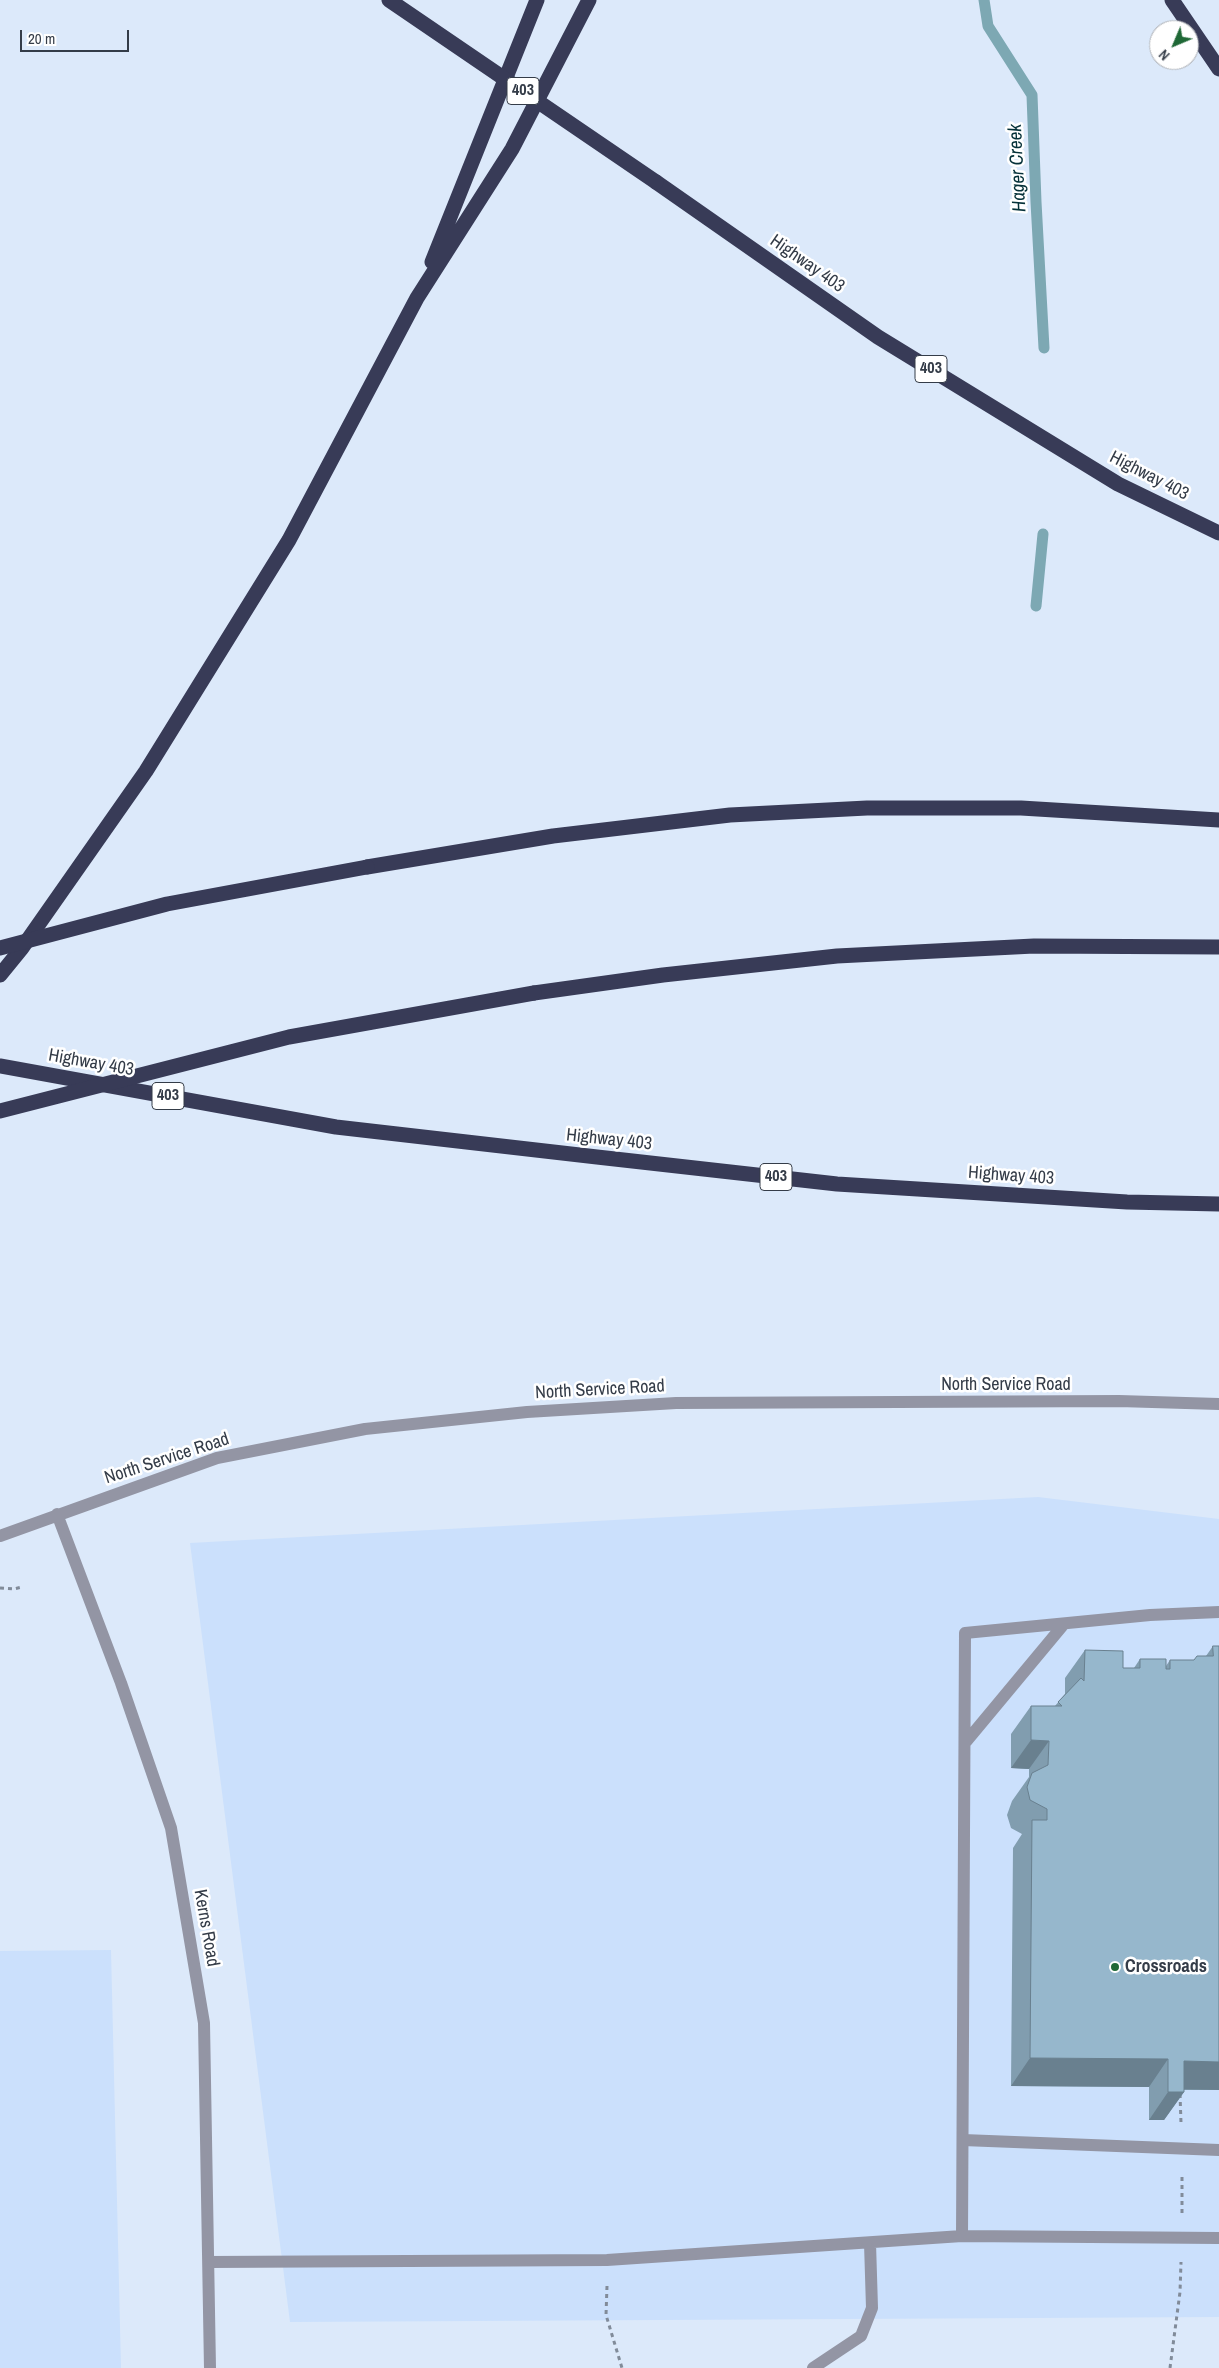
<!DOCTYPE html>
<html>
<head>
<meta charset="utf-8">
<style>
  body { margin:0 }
  #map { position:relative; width:1219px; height:2368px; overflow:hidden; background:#dce9fa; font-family:"Archivo Narrow",sans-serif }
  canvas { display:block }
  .north { position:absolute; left:1149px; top:20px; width:50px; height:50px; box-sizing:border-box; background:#fff; border:1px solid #aeb1b6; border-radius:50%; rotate:225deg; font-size:14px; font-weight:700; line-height:20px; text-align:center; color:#343c48 }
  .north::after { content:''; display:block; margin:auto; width:18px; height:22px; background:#1f6836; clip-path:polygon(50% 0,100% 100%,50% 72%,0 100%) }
  .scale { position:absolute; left:20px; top:30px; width:109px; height:22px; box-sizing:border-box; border:2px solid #343c48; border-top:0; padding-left:6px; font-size:15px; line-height:18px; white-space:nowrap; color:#343c48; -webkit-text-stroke:4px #fff; paint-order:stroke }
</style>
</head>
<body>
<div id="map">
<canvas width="1219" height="2368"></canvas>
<div class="north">N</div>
<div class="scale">20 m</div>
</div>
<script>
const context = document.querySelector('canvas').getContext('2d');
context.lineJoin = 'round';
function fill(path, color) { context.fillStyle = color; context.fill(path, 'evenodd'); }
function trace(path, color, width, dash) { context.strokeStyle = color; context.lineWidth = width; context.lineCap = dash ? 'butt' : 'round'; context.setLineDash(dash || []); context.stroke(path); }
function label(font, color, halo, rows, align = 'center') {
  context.font = font + ' "Archivo Narrow",sans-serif'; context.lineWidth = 5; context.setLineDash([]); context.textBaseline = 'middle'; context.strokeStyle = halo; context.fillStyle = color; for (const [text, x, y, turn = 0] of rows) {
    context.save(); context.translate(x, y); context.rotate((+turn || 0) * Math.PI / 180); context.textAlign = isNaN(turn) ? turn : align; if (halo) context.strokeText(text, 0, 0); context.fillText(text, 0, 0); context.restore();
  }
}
const built = new Path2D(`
  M1038 1497 1219 1519V2317L290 2322 190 1543Z
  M111 1950 121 2368H0V1951Z`);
const stream = new Path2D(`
  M984 0 988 26 1032 95 1036 202 1044 348
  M1036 606 1043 534`);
const path = new Path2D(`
  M0 1588 14 1589 22 1587
  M1180 2094 1181 2123
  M1182 2213V2174
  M607 2286 606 2315 622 2368
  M1170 2368 1180 2292 1181 2262`);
const minor = new Path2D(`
  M57 1514 121 1683 171 1828 204 2023 210 2368
  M0 1536 217 1458 365 1429 527 1412 676 1403 1119 1401 1219 1404
  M1219 1612 1150 1615 965 1633 962 2236 1219 2238
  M965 1743 1064 1624
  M963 2140 1219 2150
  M209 2262 607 2260 962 2236
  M813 2368 861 2336 872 2308 870 2243`);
const highway = new Path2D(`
  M1172 0 1219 69
  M656 182 878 337 1118 484 1219 533
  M432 262 537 0
  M367 867 553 836 730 815 867 808H1021L1219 820
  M0 975 22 948 146 771 289 540 417 298 512 149 589 0
  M534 993 663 975 837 956 1034 946 1219 947
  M0 1066 336 1127 597 1157 837 1184 1127 1202 1219 1204`);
const highwayBridge = new Path2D(`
  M389 0 656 182
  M0 948 167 904 367 867
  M0 1111 289 1037 534 993`);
const wall = new Path2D(`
  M1213 1646H1219V2090H1184V2092L1164 2120H1149V2087L1011 2086 1013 1848 1022 1834 1011 1828 1007 1815 1012 1801 1029 1777V1769L1011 1768V1734L1031 1706H1055L1065 1694V1678L1085 1650 1123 1668H1134L1140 1659 1166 1666 1170 1660H1194L1206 1656Z`);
const shadedWall = new Path2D(`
  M1031 1740 1049 1741 1029 1769 1011 1768Z
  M1030 2058 1168 2059 1149 2087 1011 2086Z
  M1184 2061 1219 2062V2090L1168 2089Z
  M1168 2092H1184L1164 2120H1149Z`);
const building = new Path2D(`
  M1213 1646H1219V2062L1184 2061V2092H1168V2059L1030 2058 1032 1820H1047V1809L1030 1800 1027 1787 1032 1773 1048 1765 1049 1741 1031 1740V1706H1062L1058 1702 1081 1678 1084 1681 1085 1650 1123 1651V1668H1140V1659H1166V1669H1170V1660H1194L1197 1656H1213Z`);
const markers = [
  [1115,1967,5,"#1f6836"]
];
const shields = [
  [523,91,32],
  [931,369,32],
  [168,1096,32],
  [776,1177,32]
];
const shieldNames = [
  ["403",523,91],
  ["403",931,369],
  ["403",168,1096],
  ["403",776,1177]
];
const streetNames = [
  ["Highway 403",807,264,35],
  ["Highway 403",1149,476,27],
  ["Highway 403",91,1063,10],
  ["Highway 403",609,1140,6],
  ["Highway 403",1011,1176,4],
  ["North Service Road",1006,1385],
  ["North Service Road",600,1390,-3],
  ["North Service Road",167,1459,-18],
  ["Kerns Road",206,1928,80]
];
const poiNames = [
  ["Crossroads",1125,1967]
];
const waterNames = [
  ["Hager Creek",1018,168,-93]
];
fill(built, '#cbe0fc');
trace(stream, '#7da8b3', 11);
trace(path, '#818b99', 3, [4, 4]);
trace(minor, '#9395a4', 12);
trace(highway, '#383b57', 15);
trace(highwayBridge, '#383b57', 15);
fill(wall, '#819daf');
fill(shadedWall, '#69808f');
fill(building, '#96b7cc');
trace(building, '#69808f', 1);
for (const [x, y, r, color] of markers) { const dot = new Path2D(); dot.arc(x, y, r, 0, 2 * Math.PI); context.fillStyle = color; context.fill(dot); trace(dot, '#fff', 2); }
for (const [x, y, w] of shields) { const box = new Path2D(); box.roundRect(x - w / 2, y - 13.5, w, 27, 4); context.fillStyle = '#fff'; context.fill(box); trace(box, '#343c48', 1); }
label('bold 16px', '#343c48', null, shieldNames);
label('18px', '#343c48', '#fff', streetNames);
label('bold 18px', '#343c48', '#fff', poiNames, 'left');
label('italic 19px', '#053139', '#fff', waterNames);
</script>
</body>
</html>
